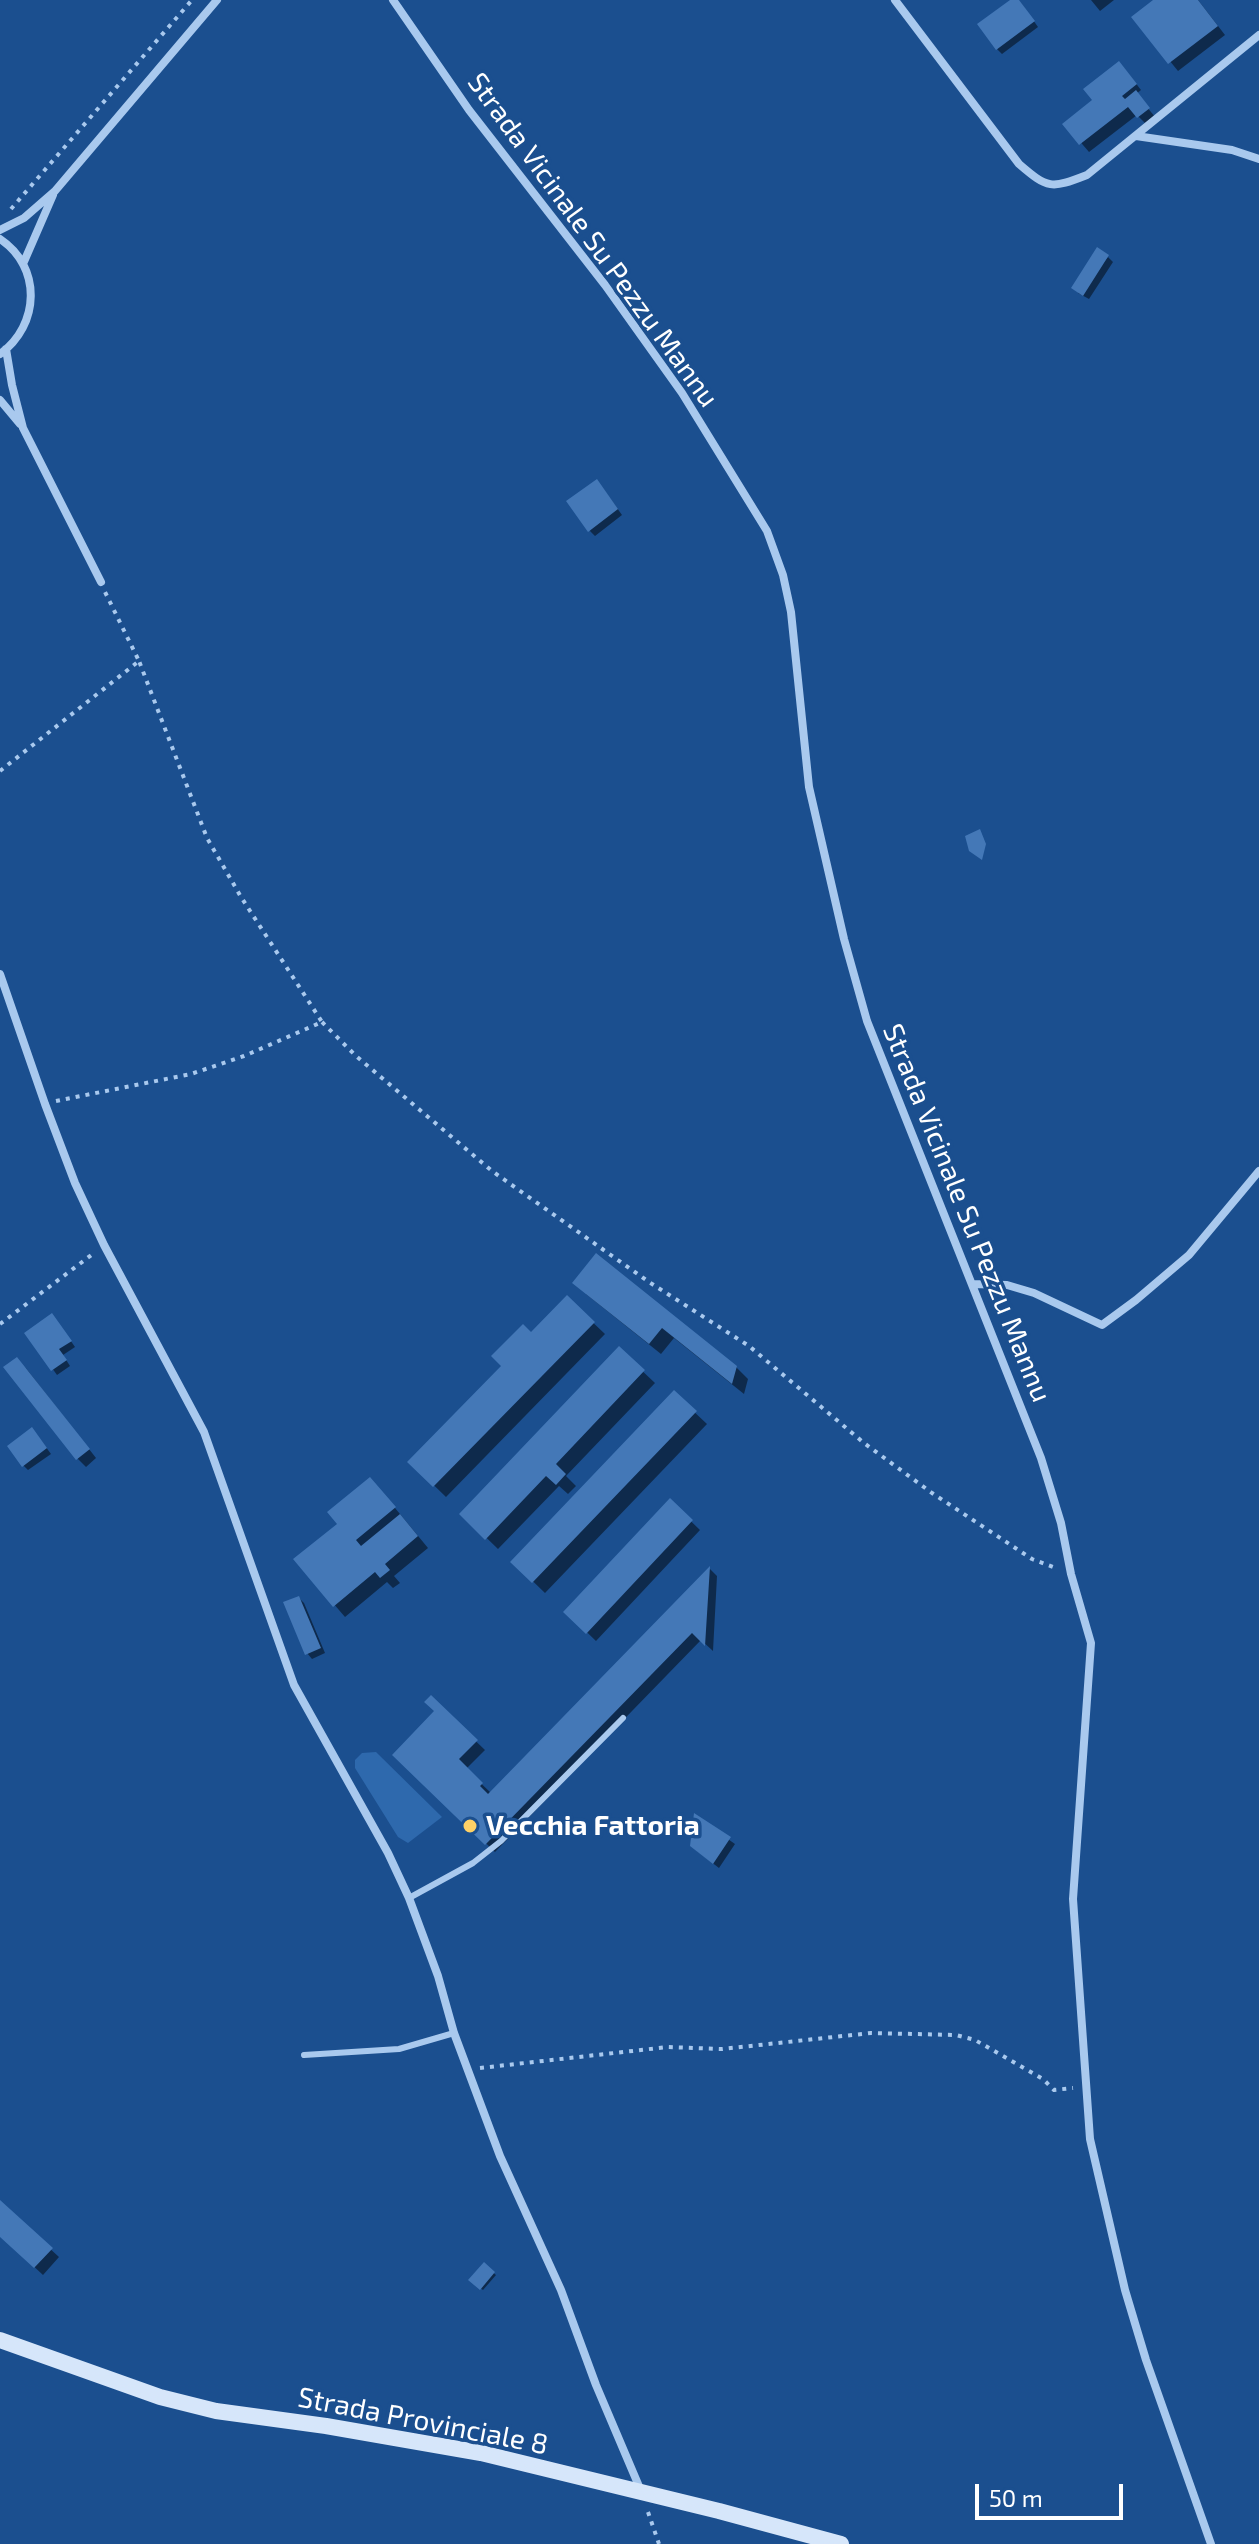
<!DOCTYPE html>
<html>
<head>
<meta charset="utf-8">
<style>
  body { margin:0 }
  #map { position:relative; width:1259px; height:2544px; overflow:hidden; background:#1b4f8f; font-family:"Exo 2",sans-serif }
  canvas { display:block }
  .scale { position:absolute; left:975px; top:2484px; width:148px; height:36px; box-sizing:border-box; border:4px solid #fff; border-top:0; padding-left:10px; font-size:24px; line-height:28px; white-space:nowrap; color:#fff; -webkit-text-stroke:6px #1b4f8f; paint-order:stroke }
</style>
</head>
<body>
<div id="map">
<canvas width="1259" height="2544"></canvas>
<div class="scale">50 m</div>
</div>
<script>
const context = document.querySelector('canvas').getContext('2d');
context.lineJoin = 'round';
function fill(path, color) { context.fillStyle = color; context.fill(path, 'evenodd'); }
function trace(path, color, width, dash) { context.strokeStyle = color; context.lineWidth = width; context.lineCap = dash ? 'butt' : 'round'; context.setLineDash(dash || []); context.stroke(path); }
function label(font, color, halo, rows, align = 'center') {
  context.font = font + ' "Exo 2",sans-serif'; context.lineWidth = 7; context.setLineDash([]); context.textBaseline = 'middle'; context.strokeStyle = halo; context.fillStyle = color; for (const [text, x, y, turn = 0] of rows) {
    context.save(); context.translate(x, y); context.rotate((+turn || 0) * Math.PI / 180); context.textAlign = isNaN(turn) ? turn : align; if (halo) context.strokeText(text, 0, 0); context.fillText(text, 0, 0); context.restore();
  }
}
const green = new Path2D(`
  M376 1752 442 1817 408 1843 398 1837 355 1768V1760L362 1753Z`);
const shadow = new Path2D(`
  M1013 0 1021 3 1038 27 1002 54 997 49Z
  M1091 0H1114L1100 11Z
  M1156 0H1198L1225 35 1178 71 1134 17Z
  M1124 68 1141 90 1136 94 1156 118 1147 125 1137 115 1089 152 1065 124 1095 100Z
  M1108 257 1113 262 1089 299 1078 293Z
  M602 487 622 515 595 536 590 531Z
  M596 1256 736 1367 748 1379 744 1394 674 1338 661 1354 586 1294Z
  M567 1298 605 1334 446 1497 410 1462Z
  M57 1321 75 1347 63 1355 70 1366 57 1375 27 1333Z
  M619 1349 655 1383 566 1476 576 1486 568 1494 559 1486 498 1549 462 1514Z
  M25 1367 96 1458 86 1467 78 1459Z
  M674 1393 707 1424 545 1593 513 1562Z
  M37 1435 51 1454 28 1470 23 1465Z
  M381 1491 428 1548 394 1576 400 1583 393 1588 387 1582 345 1617 296 1560Z
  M670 1501 700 1530 596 1641 566 1612Z
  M710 1569 717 1576 713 1651 701 1640 495 1852 395 1755 436 1712 431 1698 485 1750 466 1769 491 1793Z
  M299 1598 304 1603 325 1653 312 1659 307 1653Z
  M695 1816 735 1844 719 1868 697 1851Z
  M0 2203 59 2257 43 2275 0 2235Z
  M484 2265 496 2275 483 2290 471 2280Z`);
const building = new Path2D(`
  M1010 0H1019L1035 21 996 50 977 24Z
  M1153 0H1198L1218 26 1168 64 1131 17Z
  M1119 61 1137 84 1122 96 1125 99 1136 90 1150 108 1137 118 1128 107 1079 145 1062 124 1092 100 1083 89Z
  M1097 247 1109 255 1083 296 1071 288Z
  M597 479 618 509 588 532 566 501Z
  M980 829 986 844 982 860 969 851 965 836Z
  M596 1253 737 1366 732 1384 662 1328 649 1344 572 1283Z
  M567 1295 595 1322 433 1487 407 1462 501 1366 491 1356 523 1324 531 1332Z
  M52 1313 72 1341 59 1349 67 1360 51 1371 24 1333Z
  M619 1346 645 1370 556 1464 566 1474 556 1485 546 1476 485 1540 459 1514Z
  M17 1357 90 1449 76 1460 3 1367Z
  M674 1390 697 1411 532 1583 510 1562Z
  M32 1427 47 1448 22 1467 7 1446Z
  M370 1477 396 1507 356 1540 361 1546 400 1514 418 1536 385 1564 390 1570 380 1578 375 1572 333 1607 293 1559 337 1524 327 1512Z
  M670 1498 693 1520 586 1634 563 1612Z
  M710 1566 705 1646 692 1633 485 1845 392 1755 434 1711 424 1702 431 1695 478 1740 459 1759 483 1783 480 1786 488 1794Z
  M299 1596 321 1648 305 1655 283 1602Z
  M694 1813 731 1837 713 1864 690 1846Z
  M0 2200 53 2248 34 2268 0 2237Z
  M484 2262 495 2272 480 2290 468 2280Z`);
const path = new Path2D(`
  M11 209 192 0
  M0 771 139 661 105 592
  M322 1022 356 1056 492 1171 649 1282 749 1346 864 1443 932 1493 1032 1559 1056 1568
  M56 1101 191 1074 244 1056 322 1022 241 897 207 838 139 661
  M0 1324 94 1253
  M480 2068 668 2047 722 2049 871 2033 956 2035 975 2040 1043 2079 1054 2090 1073 2088
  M648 2512 659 2544`);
const service = new Path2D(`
  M409 1898 473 1863 501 1841 623 1718
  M304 2055 399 2049 454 2033`);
const minor = new Path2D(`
  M393 0 469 110 605 285 682 393 767 531 783 575 791 612 809 787 844 939 867 1021 1041 1458 1061 1523 1071 1574 1091 1643 1073 1899 1090 2139 1125 2290 1146 2360 1211 2544
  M895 0 1019 164C1048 189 1051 189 1087 175L1259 35
  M1136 136 1232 150 1259 159
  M0 230 24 218 55 191 217 0
  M0 239C42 267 40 325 0 354
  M23 264 53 195
  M6 349 12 385 23 428 101 582
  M0 400 20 424
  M0 974 45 1104 75 1183 104 1245 204 1432 294 1685 388 1853 409 1898 438 1976 454 2033 500 2156 561 2290 596 2385 641 2491
  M972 1284 1007 1285 1034 1293 1102 1325 1136 1300 1189 1255 1259 1171`);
const secondary = new Path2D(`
  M0 2340 160 2397 216 2411 326 2426 481 2453 719 2511 841 2544`);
const markers = [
  [470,1826,8,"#ffd166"]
];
const streetNames = [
  ["Strada Vicinale Su Pezzu Mannu",593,240,54],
  ["Strada Vicinale Su Pezzu Mannu",967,1213,68],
  ["Strada Provinciale 8",423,2421,11]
];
const poiNames = [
  ["Vecchia Fattoria",486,1826]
];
fill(green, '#2e69ad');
fill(shadow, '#0007');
fill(building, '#4478b7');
trace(path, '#a9c9ee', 4, [4, 6]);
trace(service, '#a9c9ee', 6);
trace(minor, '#a9c9ee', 8);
trace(secondary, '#d6e6fa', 16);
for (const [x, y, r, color] of markers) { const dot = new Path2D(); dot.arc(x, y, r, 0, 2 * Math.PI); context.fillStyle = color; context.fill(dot); trace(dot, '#1b4f8f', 3); }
label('28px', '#fff', '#1b4f8f', streetNames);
label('bold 28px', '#fff', '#1b4f8f', poiNames, 'left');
</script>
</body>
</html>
